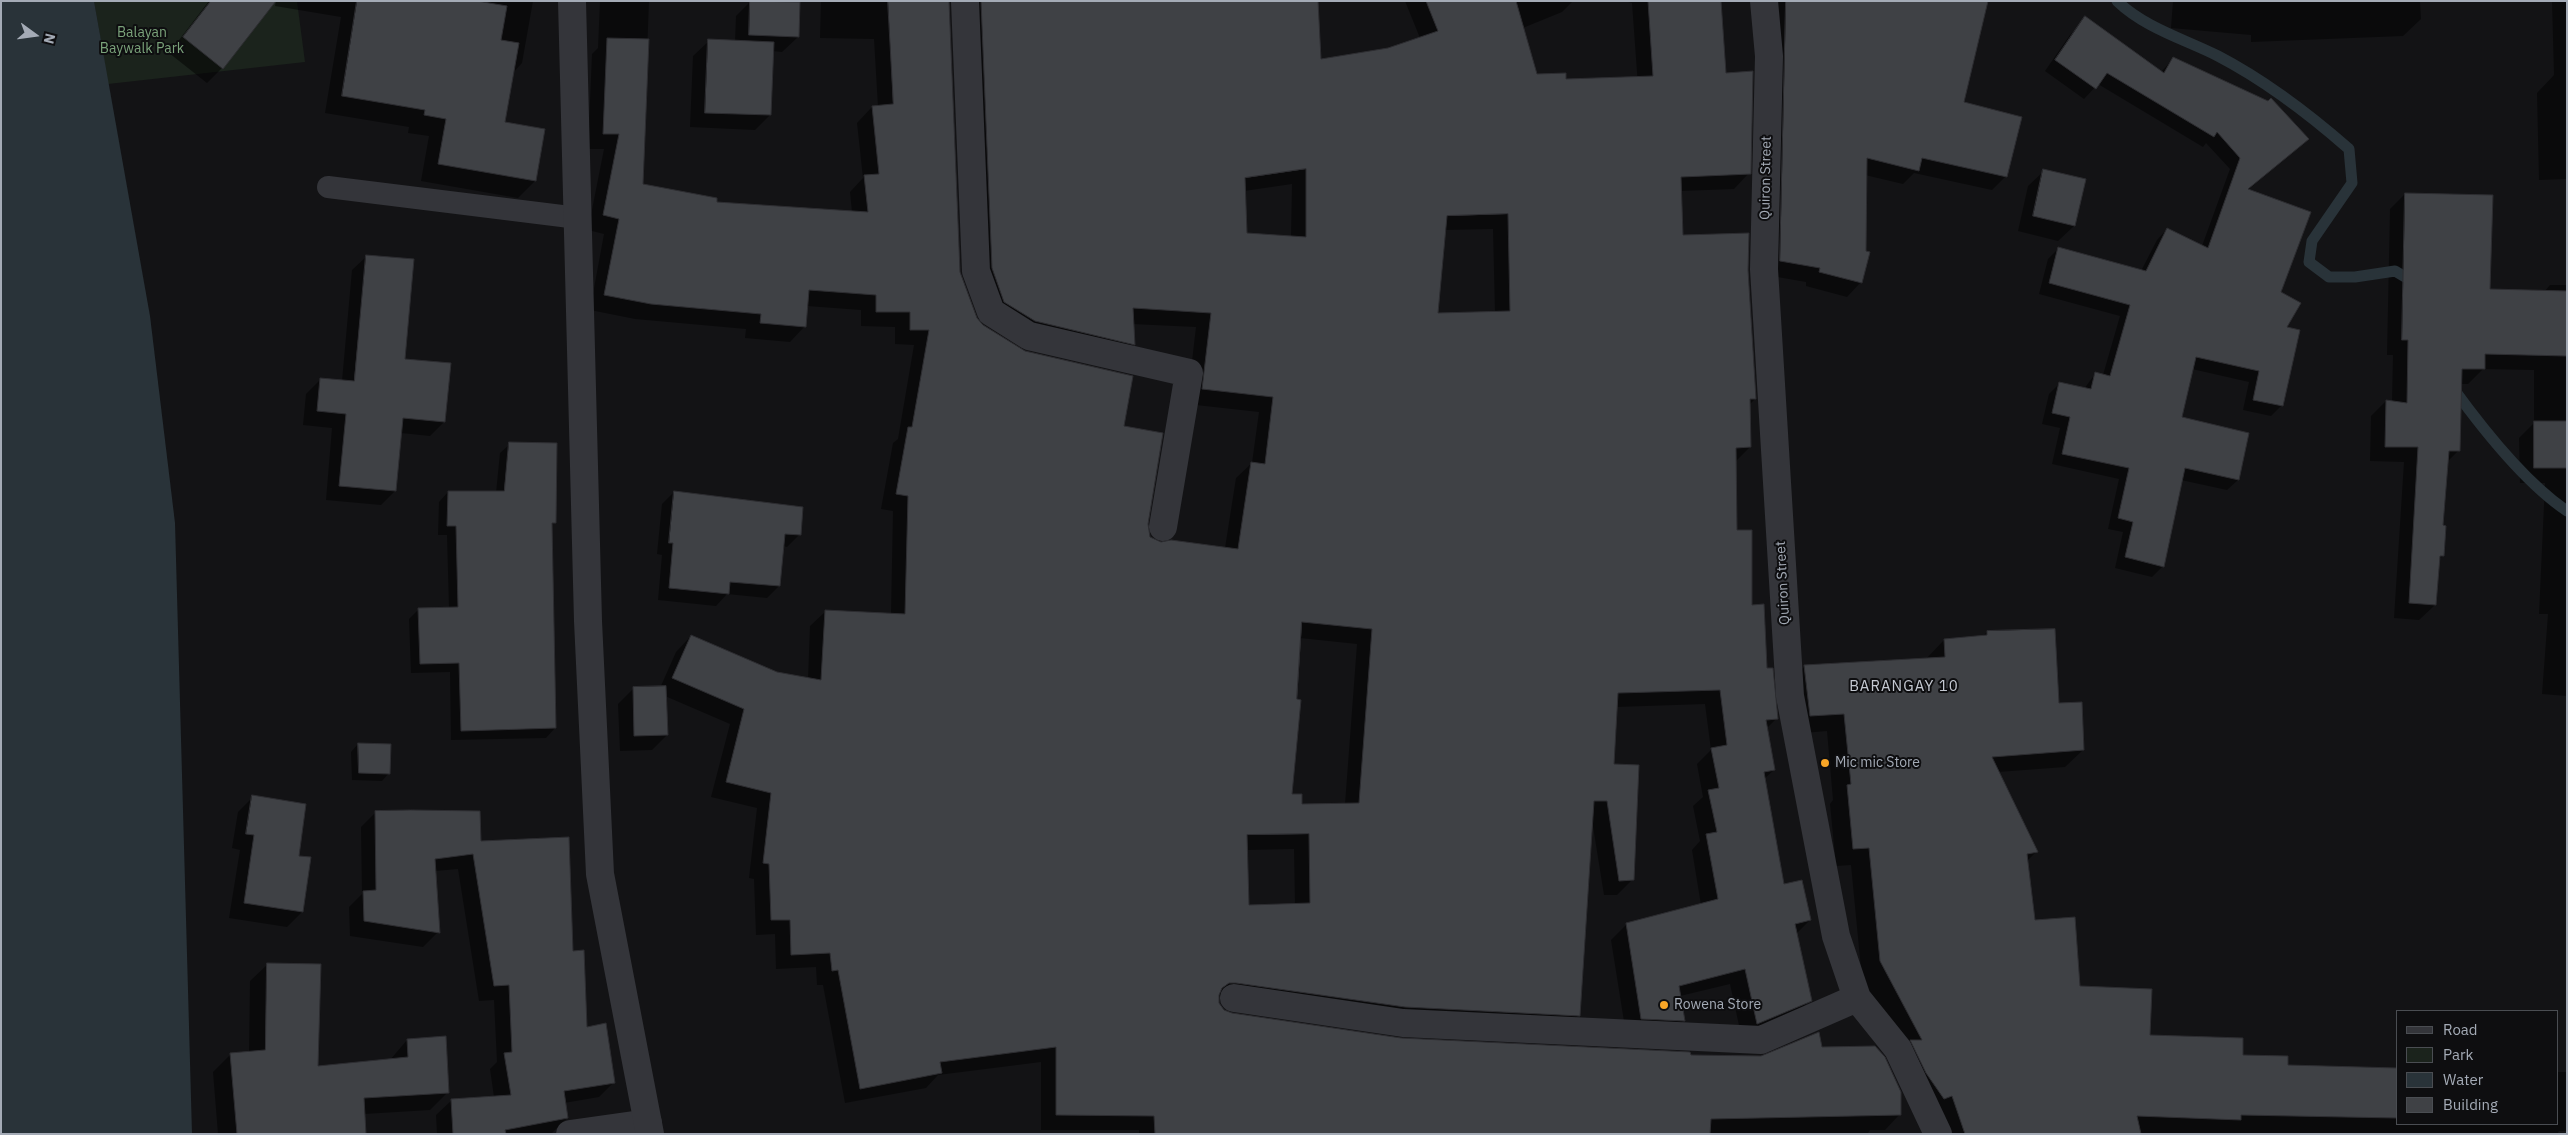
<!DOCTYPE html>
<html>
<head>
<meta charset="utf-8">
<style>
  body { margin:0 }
  #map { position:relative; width:2568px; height:1135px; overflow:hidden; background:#131315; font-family:"IBM Plex Sans",sans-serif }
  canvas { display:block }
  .frame { position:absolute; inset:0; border:2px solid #a4abb6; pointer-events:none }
  .legend { position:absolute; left:2396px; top:1010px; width:162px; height:115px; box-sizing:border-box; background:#0e0e10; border:1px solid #4a4d52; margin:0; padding:6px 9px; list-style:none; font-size:15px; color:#a4abb6 }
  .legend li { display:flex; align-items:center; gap:10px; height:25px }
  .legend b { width:25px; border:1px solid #4a4d52 }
  .north { position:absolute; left:10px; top:10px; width:50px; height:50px; -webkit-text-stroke:4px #0e0e10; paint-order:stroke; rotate:104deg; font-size:14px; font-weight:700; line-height:20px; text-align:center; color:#a4abb6 }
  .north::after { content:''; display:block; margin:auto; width:18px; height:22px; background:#a4abb6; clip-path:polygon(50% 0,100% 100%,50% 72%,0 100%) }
</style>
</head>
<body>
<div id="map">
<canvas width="2568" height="1135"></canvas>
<div class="frame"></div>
<ul class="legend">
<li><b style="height:6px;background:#34353a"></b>Road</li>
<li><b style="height:14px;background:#1b231c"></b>Park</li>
<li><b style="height:14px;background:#293339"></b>Water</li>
<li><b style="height:14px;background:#3f4145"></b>Building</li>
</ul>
<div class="north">N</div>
</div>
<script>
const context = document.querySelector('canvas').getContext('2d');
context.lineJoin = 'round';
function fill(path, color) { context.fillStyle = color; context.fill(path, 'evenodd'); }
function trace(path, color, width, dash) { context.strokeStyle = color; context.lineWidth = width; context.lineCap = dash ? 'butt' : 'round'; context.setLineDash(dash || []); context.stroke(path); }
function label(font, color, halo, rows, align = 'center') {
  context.font = font + ' "IBM Plex Sans",sans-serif'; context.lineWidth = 4; context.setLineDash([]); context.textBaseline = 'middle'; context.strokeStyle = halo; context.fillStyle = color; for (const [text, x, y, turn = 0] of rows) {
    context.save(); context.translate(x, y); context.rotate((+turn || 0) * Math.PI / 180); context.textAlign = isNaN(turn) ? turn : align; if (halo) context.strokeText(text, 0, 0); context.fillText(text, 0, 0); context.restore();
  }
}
const green = new Path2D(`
  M94 1H297L305 62 108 84Z`);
const water = new Path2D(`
  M1 1H94L150 316 175 523 192 1134H1Z`);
const shadow = new Path2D(`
  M209 1H274L222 68 207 83 169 53Z
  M276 1H533L522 63 512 74 503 123 535 181 518 198 421 181 429 136 408 133 409 127 325 113 341 17 275 6Z
  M600 1H649L642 185 715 203 852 212 850 192 863 178 857 123 872 107H878L874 39 820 38 821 1H948L959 272 975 318 982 326 1122 427 1149 538 1161 544 1225 548 1236 478 1252 463 1259 412 1187 404 1196 327 1132 324 1134 344 1119 359 989 317 953 1H1317L1320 60 1388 49 1420 38 1405 1H1464L1513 90 1565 80 1638 86 1632 3 1625 1H1719L1725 75 1749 173 1734 189 1680 191 1682 236 1747 270 1755 399 1749 405 1750 447 1735 462 1736 532 1777 718 1766 729 1774 770 1764 779 1783 886 1810 920 1796 934 1810 1000 1795 1016 1742 1039 1730 984 1680 996 1684 1020 1669 1036 1626 1034 1611 940 1627 924 1701 905 1692 850 1700 841 1693 806 1703 797 1697 764 1711 750 1705 704 1616 707 1613 765 1633 879 1617 895H1604L1592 820 1579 1015 1563 1031 1389 1022 1220 997 1218 998V1004L1223 1011 1231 1015 1401 1040 1690 1056 1761 1057 1821 1049 1900 1114 1885 1130H1870L1868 1133 1139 1134V1130H1041V1062L938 1075 926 1088 845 1103 823 985H817L816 967 776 969 775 934 756 935 754 879 749 878 757 808 711 797 730 724 665 696 667 735 652 750 620 751 618 704 633 689 660 688 676 652 691 636 776 674 808 679 810 626 826 611 891 614 893 511 881 509 893 443 898 439 914 345 895 344V327L861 326V310L807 306 805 326 790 342 745 338 746 329 635 319 590 310 604 234 588 230 604 149H588L592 54 598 48ZM1292 184 1291 237 1246 234 1244 191ZM1493 229 1495 313 1436 314 1444 230ZM1300 638 1357 644 1345 804 1301 805 1290 796ZM1294 849 1295 905 1248 906 1246 850Z
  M751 1 798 37 782 52 772 51 770 115 755 130 690 127 693 56 709 41 735 42 736 16Z
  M1494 1H1573L1562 12 1508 34Z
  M1772 1H1987L1962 103 2006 176 1992 190 1914 173 1903 184 1865 175 1861 282 1847 297 1806 286V282L1766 275Z
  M2173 1H2420L2421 19 2403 36 2251 42V35L2171 28Z
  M2552 1H2567V179L2539 180 2537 93 2554 75Z
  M2081 24 2161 72 2173 59 2307 139 2248 190 2279 292 2285 328 2282 405 2271 416 2243 410 2249 382 2192 369 2181 418 2248 433 2238 480 2227 490 2181 480 2163 566 2152 577 2115 568 2123 532 2108 529 2119 479 2052 464 2060 428 2042 424 2049 394 2060 383 2084 389 2095 374 2103 375 2120 316 2039 294 2048 259 2059 248 2141 271 2157 240 2167 229 2202 246 2230 169 2206 143 2203 147 2098 84 2084 99 2045 71 2070 35Z
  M2044 171 2074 226 2058 241 2018 231 2028 186Z
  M2405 194 2489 290 2544 292 2550 285H2567V696L2542 694 2548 614H2539L2545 483H2520L2519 438 2534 423V370L2483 369 2468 384H2460L2458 451 2447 462 2441 527 2443 556 2438 560 2435 605 2419 620 2394 618 2404 462 2370 461 2371 416 2386 401 2392 402 2393 355H2387L2390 209Z
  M367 256 403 360 444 422 430 436 401 433 395 491 381 505 326 500 332 428 303 425 306 394 320 380 342 381 352 270Z
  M510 444 554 522 551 525 555 728 546 738 451 740 450 672 411 673 409 619 418 610 449 608 447 535H438L439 502 448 492 496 493 500 453Z
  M674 492 799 535 787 547 783 546 779 586 767 598 727 594 716 606 658 600 662 555 657 554 662 504Z
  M1987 632 2058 704 2083 750 2065 767 1998 772 2036 852 2027 861 2034 921 2079 988 2149 1036 2287 1066 2397 1068V1124H2557V1072H2567V1067V1131H2559L2557 1134H1942L1862 979 1851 865 1836 866 1830 804 1833 800 1827 731 1792 734 1787 684 1804 667 1926 659 1944 640 1983 636Z
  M358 744 389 773 382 781 352 780 351 752Z
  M253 797 297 857 302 912 287 927 229 918 240 850 232 848 238 812Z
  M376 812 479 842 572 952 586 1028 614 1082 599 1097 564 1103 567 1118 552 1133 437 1134 436 1115 452 1100 494 1097 490 1069 497 1062 494 1000 479 1001 458 869 435 871 438 932 423 947 350 936 349 907 362 894 361 827Z
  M268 964 317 1067 390 1060 407 1040 448 1092 430 1110 364 1114 365 1134H218L213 1072 230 1055 249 1053 250 981Z`);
const stream = new Path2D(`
  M2117 1C2145 28 2184 39 2218 56 2266 81 2309 114 2349 149L2352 183 2312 241 2309 262 2329 277H2355L2395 271 2417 284
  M2453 388C2482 428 2527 484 2567 511`);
const building = new Path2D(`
  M211 1H276L223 69 183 37Z
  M357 1H477L507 6 501 40 519 43 505 122 545 129 536 181 438 164 446 119 424 115 425 110 342 96Z
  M750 1 800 2 799 37 749 35Z
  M888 1H949L960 272 977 318 983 325 1025 351 1133 376 1124 426 1163 433 1148 524 1150 537 1161 542 1171 540 1238 549 1251 462 1265 464 1273 397 1202 389 1211 313 1133 308 1135 345 1035 321 1004 302 992 268 981 1H1318L1321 59 1388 48 1438 31 1426 1H1516L1537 74 1566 73V79L1653 76 1648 1H1721L1726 73 1753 71 1751 174 1681 177 1683 235 1749 233 1748 270 1756 399H1750L1751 447 1736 448 1737 530H1752V605L1764 604 1767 668H1773L1778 719 1766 720 1775 770 1764 772 1784 884 1802 880 1811 920 1795 924 1812 1001 1757 1024 1745 969 1679 986 1685 1021 1641 1019 1626 923 1718 899 1706 834 1717 832 1708 790 1719 788 1711 748 1727 745 1720 690 1618 693 1614 764 1639 765 1634 880 1619 881 1607 801H1594L1580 1016 1405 1007 1236 983H1229L1222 988 1219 995V1003L1224 1010 1232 1013 1401 1038 1690 1052 1691 1055 1761 1056 1819 1032 1822 1047 1875 1046 1885 1057 1901 1092V1115L1711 1119 1710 1134H1155L1154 1116 1056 1115V1047L940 1062 942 1073 860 1089 838 970 832 971 830 953 791 955 790 920H771L769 864 763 863 771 793 726 782 744 709 672 678 691 635 777 672 821 680 825 610 905 614 908 496 896 494 908 427H912L929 330H910V312H876V295L809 290 806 327 760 323 761 314 651 304 604 295 619 219 603 215 619 134H603L607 38 649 39 643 184 717 198V202L868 212 864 175 879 174 872 106 893 104ZM1306 169V237L1247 233 1245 178ZM1508 214 1510 311 1438 313 1447 216ZM1302 622 1372 629 1359 803 1302 804V794H1292L1301 700 1297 699ZM1309 834 1310 903 1249 905 1247 835Z
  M1786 1H1988L1964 102 2022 117 2007 177 1922 158 1919 171 1867 158 1866 251 1870 252 1862 283 1819 272 1820 268 1780 261Z
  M2085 16 2164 73 2173 57 2268 101 2271 98 2309 139 2248 189 2311 212 2281 292 2301 303 2287 327 2300 330 2283 406 2253 400 2259 371 2196 357 2182 417 2249 433 2239 480 2185 468 2164 567 2125 557 2133 522 2118 518 2129 468 2062 454 2070 417 2052 413 2059 382 2091 389 2095 372 2110 376 2130 305 2049 283 2058 247 2146 271 2167 228 2208 248 2240 158 2217 132 2214 137 2107 73 2096 89 2055 60Z
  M708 39 774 42 771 115 705 113Z
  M2043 169 2086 179 2075 226 2033 216Z
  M2405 193 2493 195 2490 289 2567 291V356L2485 354V369H2462L2460 451H2449L2443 525 2446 526 2444 556H2440L2436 605 2409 603 2418 447H2385L2386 400 2407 403 2408 340H2402Z
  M366 255 414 259 405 359 451 363 445 422 403 418 396 491 339 486 346 414 317 411 320 378 354 381Z
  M2534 421H2567V468H2534Z
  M509 442 557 443 556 523H552L556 728 461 731 459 663 420 664 418 608 458 607 456 526H447L448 491H504Z
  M674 491 803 507 801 535 785 534 780 586 730 582 729 594 669 588 673 543H669Z
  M2055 629 2059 703 2082 702 2084 750 1992 757 2038 852 2027 854 2035 920 2075 917 2080 986 2152 989 2150 1035 2243 1038V1055L2288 1056V1065L2397 1068V1118L2241 1115V1120L2137 1116 2141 1134H1965L1952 1096 1944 1099 1926 1073 1910 1040H1922L1880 961 1869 848 1853 849 1847 785 1851 784 1844 714 1810 716 1804 665 1945 657 1944 639 1987 635V631Z
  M666 686 668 735 634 736 633 687Z
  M358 743 391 744 390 774 359 773Z
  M252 795 306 804 299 856 311 857 303 912 244 903 254 835 246 834Z
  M411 810 480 811 481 841 569 837 573 951 584 950 587 1027 606 1023 615 1083 564 1091 568 1118 505 1130 506 1134H453L451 1099 511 1095 504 1053 512 1052 509 985 494 986 473 854 435 859 440 933 364 921 363 891 376 890 375 811Z
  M267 963 321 964 318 1066 408 1057 407 1039 446 1036 449 1093 364 1098 366 1134H237L230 1053 265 1050Z`);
const service = new Path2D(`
  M328 187 578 218`);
const minor = new Path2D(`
  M965 1 976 271 991 312 1029 336 1189 373 1163 527
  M1764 1 1769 56 1764 269 1790 696 1836 936 1857 998 1898 1049 1938 1134
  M1234 998 1403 1023 1761 1040 1857 998
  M570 1134 648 1123`);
const tertiary = new Path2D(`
  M572 1 588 621 600 874 650 1134`);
const markers = [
  [1825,763,5,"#f9a627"],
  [1664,1005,5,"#f9a627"]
];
const parkNames = [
  ["Balayan",142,33],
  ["Baywalk Park",142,49]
];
const streetNames = [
  ["Quiron Street",1766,178,-89],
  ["Quiron Street",1783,583,-93]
];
const poiNames = [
  ["Mic mic Store",1835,763],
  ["Rowena Store",1674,1005]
];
const neighbourhoodNames = [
  ["BARANGAY 10",1904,687]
];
fill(green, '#1b231c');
fill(water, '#293339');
fill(shadow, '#0007');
trace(stream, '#293339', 11);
fill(building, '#3f4145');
trace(building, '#2d2d31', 1);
trace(service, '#34353a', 22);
trace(minor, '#34353a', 28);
trace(tertiary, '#34353a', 28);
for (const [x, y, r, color] of markers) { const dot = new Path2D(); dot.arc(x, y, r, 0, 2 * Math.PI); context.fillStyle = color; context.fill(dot); trace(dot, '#0e0e10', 2); }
label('14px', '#7aa27a', '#0e0e10', parkNames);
label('14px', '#a4abb6', '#0e0e10', streetNames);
label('14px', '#a4abb6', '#0e0e10', poiNames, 'left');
context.letterSpacing = '1px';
label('15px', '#c5c9d2', '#0e0e10', neighbourhoodNames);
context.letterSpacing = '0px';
</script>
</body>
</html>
